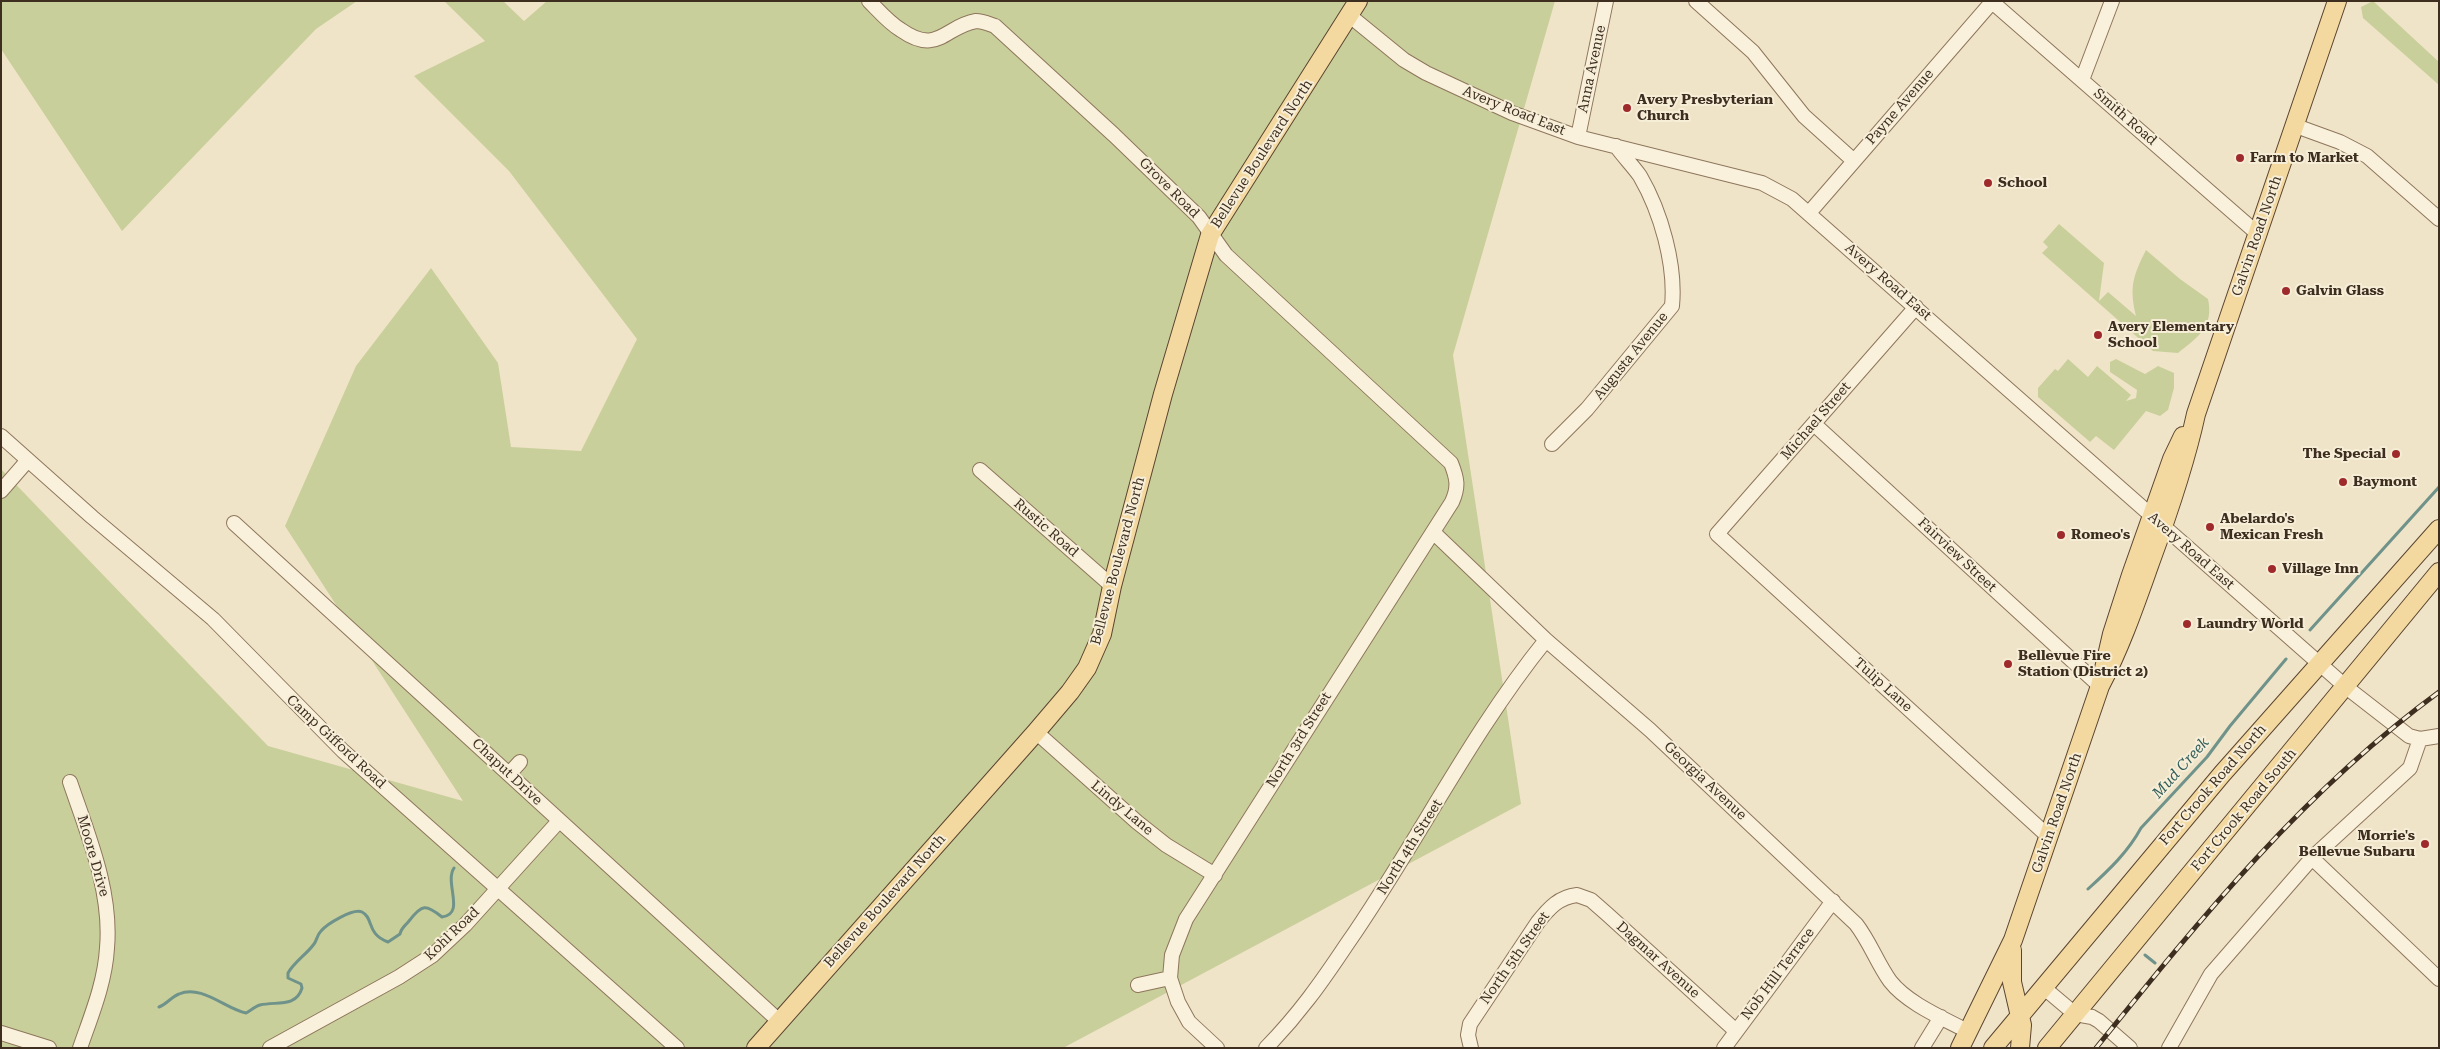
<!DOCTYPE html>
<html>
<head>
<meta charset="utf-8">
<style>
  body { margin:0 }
  #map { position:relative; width:2440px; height:1049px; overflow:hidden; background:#f0e4c8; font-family:"Roboto Serif",serif }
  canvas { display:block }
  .frame { position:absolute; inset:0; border:2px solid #3d2e20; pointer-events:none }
</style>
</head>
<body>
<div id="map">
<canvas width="2440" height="1049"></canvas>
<div class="frame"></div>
</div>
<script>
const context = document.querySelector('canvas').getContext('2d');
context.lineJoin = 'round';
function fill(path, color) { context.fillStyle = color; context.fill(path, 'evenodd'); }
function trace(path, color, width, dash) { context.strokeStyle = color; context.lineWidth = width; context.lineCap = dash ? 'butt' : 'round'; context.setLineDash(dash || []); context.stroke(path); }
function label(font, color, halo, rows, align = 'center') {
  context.font = font + ' "Roboto Serif",serif'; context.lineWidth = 4; context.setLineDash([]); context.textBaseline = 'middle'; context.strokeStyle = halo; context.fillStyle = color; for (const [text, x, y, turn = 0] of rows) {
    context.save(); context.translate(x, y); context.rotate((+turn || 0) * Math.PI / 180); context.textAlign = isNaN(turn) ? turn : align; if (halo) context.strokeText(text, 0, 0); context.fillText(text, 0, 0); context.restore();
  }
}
const green = new Path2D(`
  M1 1H357L316 29 122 231 1 49Z
  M444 1H503L524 21 547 1H1555L1453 355 1521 804 1063 1048H1V469L268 746 463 801 285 526 356 366 431 268 498 363 511 447 581 451 637 339 509 171 414 76 485 41Z
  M2373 1 2439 62V85L2363 18 2361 7Z
  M2059 224 2104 263 2099 301 2108 292 2136 316C2129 287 2133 276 2146 250L2180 279 2208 299C2214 327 2198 337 2178 353L2153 351 2042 253 2048 247 2043 242Z
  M2068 359 2088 377 2097 366 2131 395 2126 401 2136 398 2137 390 2110 372V362L2116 359 2145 374 2158 366 2174 373V388L2168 410 2160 416 2146 411 2114 450 2096 436 2090 442 2038 397V388L2055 369 2058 371Z`);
const stream = new Path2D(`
  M2310 630 2439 487
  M2088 889C2109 870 2128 852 2141 828L2207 757 2230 726 2286 659
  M2145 955 2155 963
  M159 1007C167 1004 171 997 179 994 201 984 226 1009 246 1013 251 1010 256 1006 260 1005 276 1001 296 1008 302 988L301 984 288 978V973C295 961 306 955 314 944 317 940 317 935 321 931 327 924 353 908 362 912 374 918 366 934 388 942L400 934C401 928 405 926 409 921 422 904 426 904 442 917 466 914 444 883 454 868`);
const minor = new Path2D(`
  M869 1C879 11 889 23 901 30 938 56 945 26 976 21 982 21 989 24 995 26L1114 135 1199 217 1226 255 1451 463C1457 478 1459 487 1452 502L1186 919 1172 955 1170 978 1138 985
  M1696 1 1753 52 1804 116 1854 161
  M1991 1 2258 234
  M1350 16 1404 60 1426 73 1512 113 1578 137 1762 183 1792 199 2346 687 2409 736 2420 739 2439 736
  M2082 80 2112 1
  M2296 126 2340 142 2367 156 2439 219
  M1578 137 1606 1
  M1809 213 1992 2
  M1916 307 1717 534 2049 837
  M1814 424 2100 686
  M1 436 92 517 213 619 343 751 677 1048
  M1552 444 1587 409 1672 306C1676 265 1661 212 1640 176 1633 166 1623 156 1616 146
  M980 470 1112 586
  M1 491 28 460
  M234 523 779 1021
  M1433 532 1546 640 1650 730 1856 924C1870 942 1877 963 1890 981 1908 1004 1943 1018 1969 1032
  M1036 732 1137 822 1166 845 1215 875
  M510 773 520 762
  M70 782C88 835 112 891 107 948 105 983 91 1016 80 1048
  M2312 858 2439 979
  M1170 978 1178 1002 1189 1022 1217 1048
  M2043 987 2075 1014 2092 1017 2099 1021 2130 1048
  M1 1033 49 1048
  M270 1048 399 977 433 955 465 925 559 821
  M1266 1048C1299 1014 1321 983 1347 944 1416 845 1470 734 1546 640
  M1471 1048 1468 1035 1470 1024 1538 922C1549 908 1559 897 1577 895L1591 900 1607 914 1736 1031
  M1724 1048 1833 901
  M1922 1048 1941 1017
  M2169 1048 2211 974 2312 858 2410 768 2420 739`);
const major = new Path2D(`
  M2100 686C2121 646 2135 605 2150 563 2168 514 2185 465 2196 414L2337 1
  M2012 950V982L2022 1025 2020 1048
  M756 1048 1036 732 1070 692 1087 668 1102 634 1112 586 1163 394 1210 235 1358 1
  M1960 1048 2013 940 2100 686 2112 634 2131 575 2172 459 2183 436
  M1993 1048 2222 774 2439 529
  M2047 1048 2439 572`);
const rail = new Path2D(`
  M2096 1048C2200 919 2305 790 2439 692`);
const markers = [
  [1627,108,5,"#9e2a2b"],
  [2240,158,5,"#9e2a2b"],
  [1988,183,5,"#9e2a2b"],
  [2286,291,5,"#9e2a2b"],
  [2098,335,5,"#9e2a2b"],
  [2396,454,5,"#9e2a2b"],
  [2343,482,5,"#9e2a2b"],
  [2210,527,5,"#9e2a2b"],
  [2061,535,5,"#9e2a2b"],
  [2272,569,5,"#9e2a2b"],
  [2187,624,5,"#9e2a2b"],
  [2008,664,5,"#9e2a2b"],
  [2425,844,5,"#9e2a2b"]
];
const streetNames = [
  ["Anna Avenue",1592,69,-78],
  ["Payne Avenue",1900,107,-49],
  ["Avery Road East",1514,111,22],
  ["Smith Road",2125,117,41],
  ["Bellevue Boulevard North",1262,154,-57],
  ["Grove Road",1169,188,45],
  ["Galvin Road North",2257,236,-71],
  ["Avery Road East",1888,282,41],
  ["Augusta Avenue",1631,356,-51],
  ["Michael Street",1816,421,-49],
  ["Rustic Road",1046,528,41],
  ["Avery Road East",2191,551,41],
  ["Fairview Street",1957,555,43],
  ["Bellevue Boulevard North",1118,561,-75],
  ["Tulip Lane",1883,685,42],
  ["North 3rd Street",1299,740,-58],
  ["Camp Gifford Road",336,742,43],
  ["Chaput Drive",507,772,43],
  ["Georgia Avenue",1705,781,43],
  ["Fort Crook Road North",2213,785,-49],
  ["Lindy Lane",1122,808,40],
  ["Fort Crook Road South",2244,810,-50],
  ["Galvin Road North",2057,813,-71],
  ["North 4th Street",1410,847,-58],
  ["Moore Drive",93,856,74],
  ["Bellevue Boulevard North",885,901,-48],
  ["Kohl Road",452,934,-44],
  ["North 5th Street",1515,958,-55],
  ["Dagmar Avenue",1658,960,42],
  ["Nob Hill Terrace",1778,974,-53]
];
const poiNames = [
  ["Avery Presbyterian",1637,100],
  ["Church",1637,116],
  ["Farm to Market",2250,158],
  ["School",1998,183],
  ["Galvin Glass",2296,291],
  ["Avery Elementary",2108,327],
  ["School",2108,343],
  ["The Special",2386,454,"right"],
  ["Baymont",2353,482],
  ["Abelardo's",2220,519],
  ["Mexican Fresh",2220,535],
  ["Romeo's",2071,535],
  ["Village Inn",2282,569],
  ["Laundry World",2197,624],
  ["Bellevue Fire",2018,656],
  ["Station (District 2)",2018,672],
  ["Morrie's",2415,836,"right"],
  ["Bellevue Subaru",2415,852,"right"]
];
const waterNames = [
  ["Mud Creek",2181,768,-48]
];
fill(green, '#c9cf9b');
trace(stream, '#6f938a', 3);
trace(minor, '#8d765c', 16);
trace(major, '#5b4430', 20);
trace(minor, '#faf1dc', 14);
trace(major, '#f3d9a0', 18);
trace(rail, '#3d2e20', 5);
trace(rail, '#f7eed8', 3, [9]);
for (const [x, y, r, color] of markers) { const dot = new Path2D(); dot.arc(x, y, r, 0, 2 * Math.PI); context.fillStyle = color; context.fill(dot); trace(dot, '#f7eed8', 2); }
label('14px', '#3d2e20', '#f7eed8', streetNames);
label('bold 14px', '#3d2e20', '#f7eed8', poiNames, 'left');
label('italic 15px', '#2f5d5a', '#f7eed8', waterNames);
</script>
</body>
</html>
